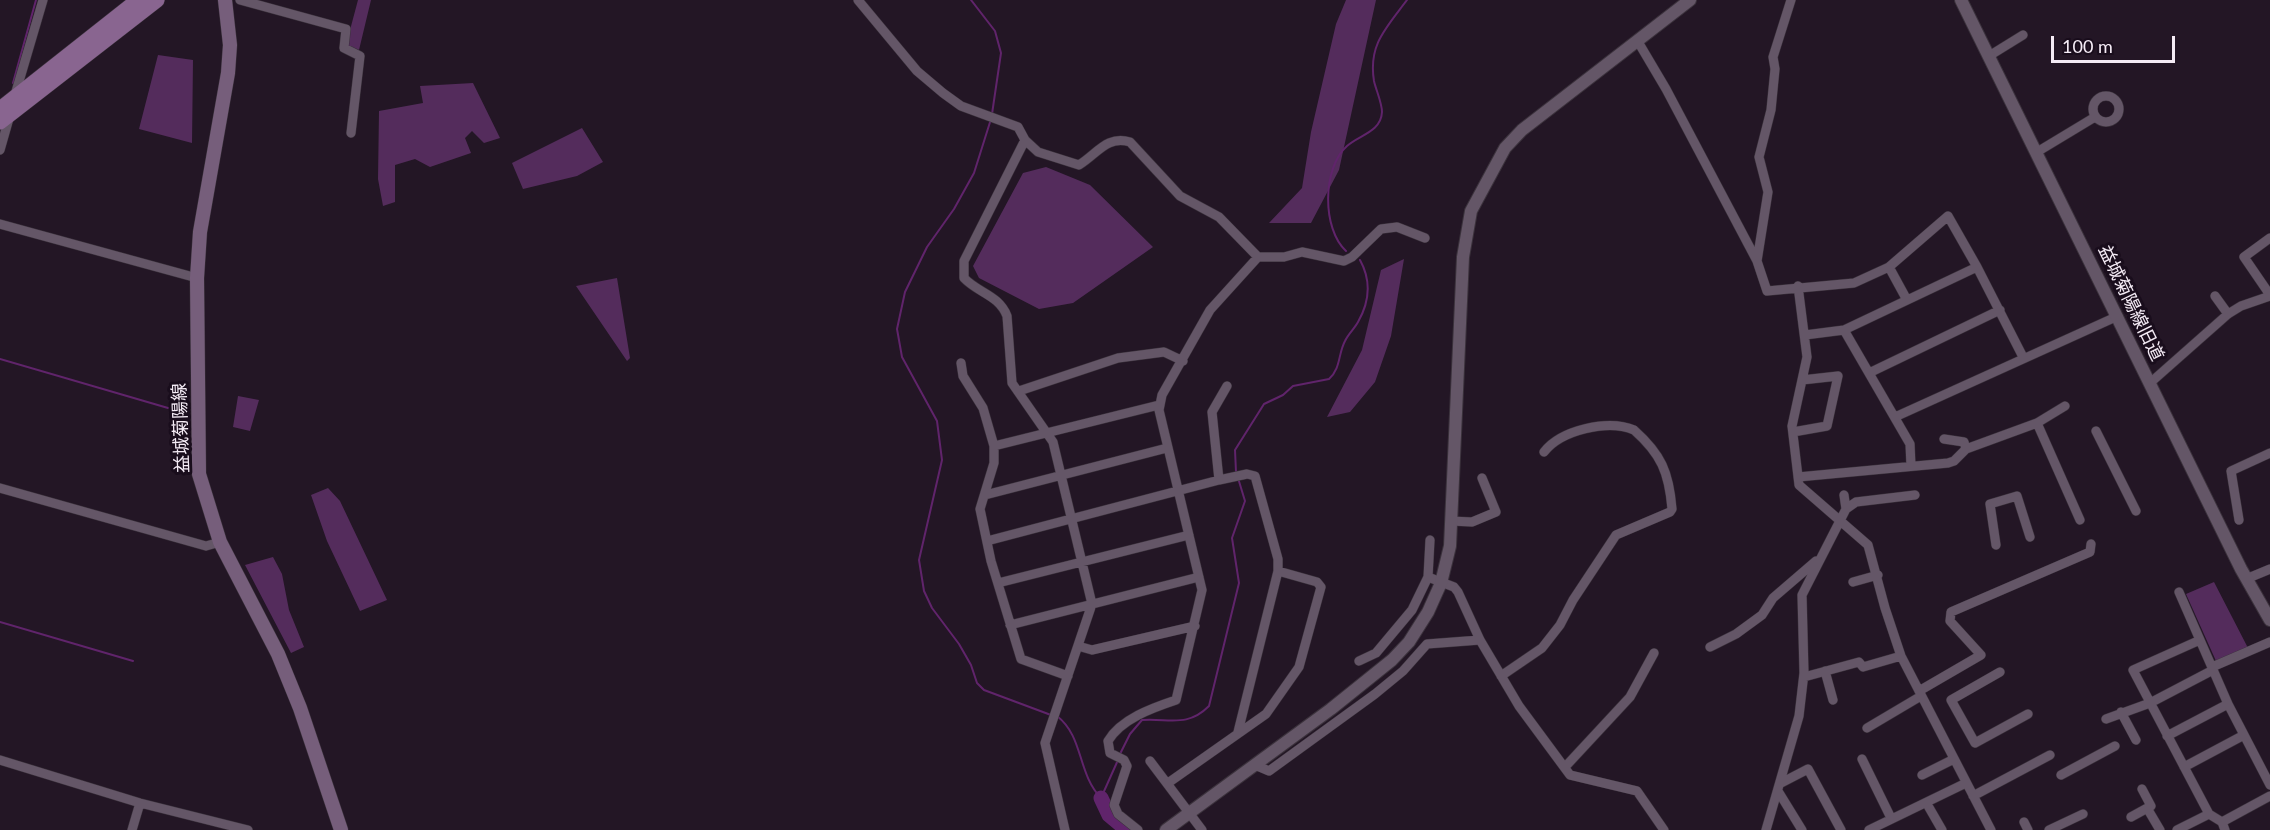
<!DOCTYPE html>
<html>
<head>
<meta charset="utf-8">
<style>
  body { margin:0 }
  #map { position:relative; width:2270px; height:830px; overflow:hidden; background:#231625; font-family:Lato,sans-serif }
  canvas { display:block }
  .scale { position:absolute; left:2051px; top:36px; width:124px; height:27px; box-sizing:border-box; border:3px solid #f5ecf6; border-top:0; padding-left:8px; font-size:18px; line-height:21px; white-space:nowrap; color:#f5ecf6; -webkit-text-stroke:4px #190d1c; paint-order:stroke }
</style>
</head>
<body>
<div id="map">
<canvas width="2270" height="830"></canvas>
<div class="scale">100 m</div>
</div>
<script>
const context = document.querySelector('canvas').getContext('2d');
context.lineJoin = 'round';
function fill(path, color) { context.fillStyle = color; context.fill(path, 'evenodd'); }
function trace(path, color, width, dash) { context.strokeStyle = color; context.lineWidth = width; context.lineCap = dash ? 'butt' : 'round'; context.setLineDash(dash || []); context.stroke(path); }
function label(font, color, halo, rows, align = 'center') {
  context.font = font + ' Lato,"Noto Sans JP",sans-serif'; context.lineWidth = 6; context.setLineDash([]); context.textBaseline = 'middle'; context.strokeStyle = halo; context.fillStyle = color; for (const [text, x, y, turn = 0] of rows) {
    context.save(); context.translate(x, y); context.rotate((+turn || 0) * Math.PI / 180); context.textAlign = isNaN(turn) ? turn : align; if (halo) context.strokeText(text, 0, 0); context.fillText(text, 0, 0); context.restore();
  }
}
const green = new Path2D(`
  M358 0H371L359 50 346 45Z
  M1346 0H1376L1339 170 1311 223H1269L1302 188 1311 132 1336 24Z
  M158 55 193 60 192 143 139 129Z
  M473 83 500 138 484 143 472 131 465 138 471 153 430 167 415 159 395 165V202L383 206 378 179 379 111 423 103 420 86Z
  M582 128 603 162 577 176 523 189 512 163Z
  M1046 167 1090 185 1153 247 1073 303 1039 309 979 278 973 266 1023 173Z
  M1404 259 1391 336 1375 382 1350 412 1327 417 1362 350 1381 270Z
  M617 278 630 358 627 361 576 286Z
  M238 396 259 400 250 431 233 427Z
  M328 488 340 501 387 600 360 611 327 541 311 495Z
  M273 557 282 574 289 610 304 647 291 653 245 565Z
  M2214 582 2248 648 2216 661 2186 594Z`);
const stream = new Path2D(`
  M971 0 995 31 1001 53 992 114
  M13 83 36 0
  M991 119 974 173 954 209 927 247 905 292 897 329 902 357 937 421 942 460 919 560 924 591 932 608 959 644 971 665 977 683 984 690 1051 715
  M1346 251C1322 229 1322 168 1347 146 1359 135 1381 132 1382 112 1382 103 1376 90 1374 81 1368 45 1386 28 1407 0
  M0 359 168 408
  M1236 472 1235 450 1264 404 1283 395 1293 386 1329 379C1341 368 1338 354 1345 341 1348 334 1355 328 1358 322 1370 301 1371 280 1360 260
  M0 622 133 661
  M1057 716C1084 737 1077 773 1101 798L1118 760
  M1120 754 1130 734 1142 720C1169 718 1187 728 1209 706L1239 583 1232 538 1245 501 1238 478`);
const river = new Path2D(`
  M1101 798 1109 815 1127 830`);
const minor = new Path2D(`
  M240 0 346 29 344 48 360 56 351 133
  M858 0 917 71 943 93 961 106 1018 127 1025 140 1038 152 1079 165C1097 154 1107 135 1130 142L1180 196 1219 217 1258 257H1284L1302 252 1344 261 1352 257 1381 229 1397 227 1425 238
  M1791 0 1773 57 1775 69 1771 110 1759 157 1768 192 1757 261 1767 291 1854 283 1889 267 1948 216 1977 267 2023 357
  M1637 40 1666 89 1757 261
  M1989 56 2023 35
  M15 95 43 0
  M2093 109a13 13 0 1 1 26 0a13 13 0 1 1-26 0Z
  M1025 140 964 261V278C978 293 999 295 1007 316L1012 383 1053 442 1092 604 1045 743 1065 830
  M0 150 10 115
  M2037 152 2095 117
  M0 224 197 278
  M2270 238 2244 257 2270 295
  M1889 267 1907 300
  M1798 286 1807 357 1792 426 1799 485 1868 545 1885 608 1901 656 1991 830
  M2215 296 2228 314
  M1844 330 1977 267
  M1805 335 1844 330 1910 444 1911 466
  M961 363 963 376 983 408 994 446V463L980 509 991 561 1021 659 1068 676
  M1869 373 2000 310
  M2150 383 2228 314 2241 306 2270 296
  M1019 391 1118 358 1164 352 1183 361
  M1895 417 2118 316
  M2037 423 2080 520
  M2096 431 2136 511
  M1793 432 1827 426 1838 376 1802 380
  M1944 439 1964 442 1966 449 2037 423 2065 406
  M994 446 1159 405
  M1798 477 1948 463 1954 461 1966 449
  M1219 480 1212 412 1227 386
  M0 488 206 546 220 542
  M985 495 1167 448
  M1844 495 1846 509
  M2239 520 2231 471 2270 453
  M1451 521 1472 522 1496 512 1482 478
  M987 541 1219 480 1247 474 1255 476 1278 559V571L1238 732
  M1996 545 1990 504 2017 496 2030 537
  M1428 577 1454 587 1458 592 1480 640 1519 706 1570 775 1637 791 1664 830
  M2246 579 2270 569
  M1853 582 1878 575
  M998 583 1189 535
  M2179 592 2228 704 2270 785
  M1010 625 1199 577
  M2200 640 2133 670 2209 814 2222 822 2225 830
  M1078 646 1092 650 1195 626
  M1710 647 1736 634 1762 615 1773 598 1816 561
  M1359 661 1376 653 1412 610 1428 577 1430 540
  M2212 667 2270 642
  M1825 671 1833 700
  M2000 672 1951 700 1975 743 2028 714
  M1501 676 1542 648 1560 625 1573 600 1616 535 1670 512 1672 509C1669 472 1661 454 1634 430 1608 419 1561 430 1544 452
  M1804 677 1859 662 1863 667 1901 656
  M1919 691 1981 655 1950 621 1951 612 2090 552 2091 544
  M2121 712 2136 740
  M2106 719 2150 703 2213 670
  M1867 728 1921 696
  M2167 736 2228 704
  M1862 759 1891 818
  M0 760 140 803 248 830
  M1150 761 1202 830
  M1255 765 1269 771 1375 694 1403 671 1427 644 1480 640
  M1565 767 1630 697 1654 653
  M2184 767 2244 735
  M1922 775 1954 759
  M2061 775 2115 746
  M1168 783 1266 714 1299 667 1321 587 1317 582 1278 571
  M1781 783 1808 769 1841 830
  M1778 791 1802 830
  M1973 796 2050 755
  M1927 804 1942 830
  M2147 808 2160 830
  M2131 817 2151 806 2142 789
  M2024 822 2028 830
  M2222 822 2270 796
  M132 830 140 803
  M1138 830 1118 814 1114 805 1127 766 1124 760 1110 753 1108 741C1121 719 1152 708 1176 700L1202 590 1159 410 1162 395 1210 310 1258 257
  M1766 830 1799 716 1804 673 1802 595 1846 509 1856 502 1915 495
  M1869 830 1966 783
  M2049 830 2083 814
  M2177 830 2209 814`);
const tertiary = new Path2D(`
  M1961 0 2241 569 2270 620
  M1166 830 1331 709 1392 660 1409 642 1428 612 1441 583 1450 546 1463 257 1471 211 1505 148 1522 130 1690 0`);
const secondary = new Path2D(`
  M225 0 230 45 228 73 200 232 197 278 199 474 220 542 278 654 300 708 341 830`);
const primary = new Path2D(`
  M0 109 138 0
  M0 122 157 0`);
const streetNames = [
  ["益城菊陽線旧道",2131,303,64],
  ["益城菊陽線",181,428,-92]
];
fill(green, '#542c5c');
trace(stream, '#60246b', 2);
trace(river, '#60246b', 15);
trace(minor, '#3b323c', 10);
trace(tertiary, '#3b323c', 14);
trace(secondary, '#3b323c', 15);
trace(primary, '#3b323c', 16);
trace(minor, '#645667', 9);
trace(tertiary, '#645667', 12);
trace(secondary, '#765e7b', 14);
trace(primary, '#896590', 15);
label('18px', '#f5ecf6', '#190d1c', streetNames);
</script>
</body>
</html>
